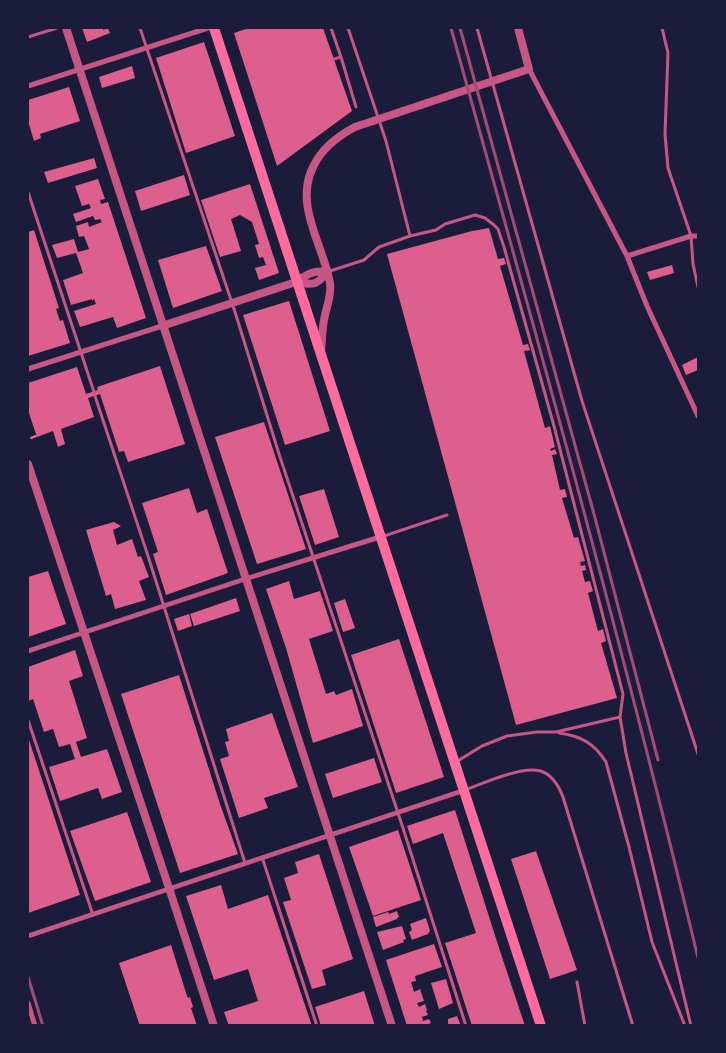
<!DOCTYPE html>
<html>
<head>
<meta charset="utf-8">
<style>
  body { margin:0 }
  #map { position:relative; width:726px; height:1053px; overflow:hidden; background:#1b1b3a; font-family:Figtree,sans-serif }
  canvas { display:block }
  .frame { position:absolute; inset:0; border:29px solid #1b1b3a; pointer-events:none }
</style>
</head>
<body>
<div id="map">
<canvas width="726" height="1053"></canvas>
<div class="frame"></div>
</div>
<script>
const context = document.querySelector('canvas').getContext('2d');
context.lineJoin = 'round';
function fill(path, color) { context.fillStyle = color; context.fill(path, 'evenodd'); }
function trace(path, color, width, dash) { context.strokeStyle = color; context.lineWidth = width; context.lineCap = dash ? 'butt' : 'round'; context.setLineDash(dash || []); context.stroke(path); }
const building = new Path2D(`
  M82 28H103V30L108 28 110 33 87 42Z
  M249 28H323L352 111 277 166 234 33Z
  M204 42 235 136 186 153 156 58Z
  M132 66 135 78 102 88 99 77Z
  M69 87 80 121 40 134 41 138 34 141 28 121V100Z
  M94 158 97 168 48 183 44 172Z
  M184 175 190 195 141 211 135 191Z
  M98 179 105 199 100 200 101 204 108 202 146 318 117 328 113 317 80 327 74 311 96 304 94 299 92 301V299L71 305 63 280 83 273 76 253 57 258 52 245 74 239 78 252 89 249 84 236 79 237 76 226 88 222 89 227 102 222 100 219 95 220 93 216 76 222 73 214 91 208 89 204 82 206 75 186Z
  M250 184 279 273 259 280 255 268 266 265 263 257 259 258 255 245 259 244 252 222 240 215 231 219 241 251 220 257 201 200Z
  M489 228 498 259 504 258 506 264 500 266 523 345 528 344 530 350 524 351 545 428 550 426 555 447 550 449 551 451 555 449 557 454 552 455 560 490 565 489 567 497 562 498 574 538 578 537 585 561 580 562 581 566 585 565 586 570 582 571 585 582 590 581 593 591 588 593 598 631 603 629 606 641 601 643 617 698 516 725 387 254 472 231Z
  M34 230 59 308 56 309 60 321 63 320 70 343 28 356V232Z
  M206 246 222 291 173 308 158 260Z
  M672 265 674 273 650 280 647 272Z
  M289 301 330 431 285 445 243 315Z
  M698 357V370L686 375 682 365Z
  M160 366 185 444 128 462 124 451 119 452 100 394 88 398 94 417 61 429 65 444 58 447 53 431 37 437 28 410V383L77 367 86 394 98 390 97 387Z
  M264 422 306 549 257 564 215 437Z
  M189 488 197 513 207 509 228 573 166 595 153 554 158 552 142 503Z
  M324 489 339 537 315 545 299 496Z
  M114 522 121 526 113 530 117 545 132 539 138 557 141 556 149 577 139 581 146 600 115 609 111 594 106 596 86 530Z
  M48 571 66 624 28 637V577Z
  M289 581 294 599 320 591 333 631 309 639 326 694 334 691 336 695 352 689 363 726 313 743 286 648 266 589Z
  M236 598 240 611 194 626 190 614Z
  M345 599 355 628 343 632 334 603Z
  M189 614 192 626 178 631 174 619Z
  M399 639 444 777 396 793 351 655Z
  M75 650 83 676 69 681 87 738 76 742 81 757 107 749 122 792 102 799 98 788 60 801 49 767 75 759 70 744 59 747 53 729 44 732 33 699 28 701V667Z
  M179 675 220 804 238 854 180 873 121 694Z
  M272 713 298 787 264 798 268 808 239 818 220 759 229 756 225 742 229 741 226 729Z
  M28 737 80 895 28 913Z
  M374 758 382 782 333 798 325 774Z
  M455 810 500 951 525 1026H472L445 943 476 933 443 833 413 844 407 826Z
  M127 812 151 882 95 901 70 831Z
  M398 830 421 900 373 916 349 847Z
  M536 851 577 970 550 979 511 859Z
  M319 854 353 959 322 970 326 985 312 989 283 902 291 900 284 878 298 873 295 862Z
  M221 885 228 909 268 895 312 1026H229L224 1012 258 1001 248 969 214 980 186 896Z
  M397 911 399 917 397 918V919L376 927 373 917 388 912 389 914Z
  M426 918 430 931 428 934 412 940 409 932 412 930 410 924Z
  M402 926 406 939 403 940 404 942 383 950 377 932Z
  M434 944 442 967 415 976 416 981 411 982 414 992 420 989 424 1001 417 1003 419 1007 425 1004 427 1010 426 1011 428 1015 422 1017 423 1021 429 1019 431 1023 424 1026H407L386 960Z
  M171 945 187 996 188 998 190 997 193 1007 191 1008 197 1026H140L119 963Z
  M446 979 453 1003 439 1009 431 983Z
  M364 991 375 1026H321L315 1007Z
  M457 1016 461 1026H448V1019Z`);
const path = new Path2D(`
  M31 438 36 436`);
const service = new Path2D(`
  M140 28 235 312 279 454 402 825 466 1026
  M331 28 341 57 334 59
  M477 28 582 401 698 754
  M662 28 668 53 665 134 668 168 691 236 693 264 698 287
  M28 37 57 28
  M341 57 356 107
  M28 192 94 392
  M410 236 436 230 445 224 475 215 485 218 494 225 498 229 504 247 554 426 623 694 620 717
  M327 272 364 260 379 247 410 236 386 141 348 28
  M95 396 148 556 245 863
  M381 537 447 515
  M28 720 93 915
  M559 733C581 736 594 743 606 762L629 847 652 942 685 1026
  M456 762 482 746 507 736 537 732H556L620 717 626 753 691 1026
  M465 790C479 785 492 779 506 775 534 766 551 766 563 797L633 1026
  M262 857 317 1026
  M577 982 585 1026`);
const minor = new Path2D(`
  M529 69 627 256 647 306 698 416
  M28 86 208 28
  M627 256 691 236H698
  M28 369 162 326
  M28 651 245 579 380 537
  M28 936 465 790
  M28 1003 35 1026`);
const tertiary = new Path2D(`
  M66 28 392 1026
  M296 282C312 285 317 286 327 272
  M162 326 296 282C307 274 314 270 327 272
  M321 351C322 341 322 330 324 320 326 308 332 295 330 283 323 244 293 204 314 165 323 147 338 136 355 127L529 69 518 28
  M28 464 169 888 214 1026`);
const primary = new Path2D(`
  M214 28 541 1026`);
const rail = new Path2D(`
  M451 28C537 337 623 646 698 958
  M460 28 594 514 658 760
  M28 977 43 1026`);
fill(building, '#dd5f8e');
trace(path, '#ff6b9d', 2);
trace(service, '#c65784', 3);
trace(minor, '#c65784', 5);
trace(tertiary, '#c65784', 8);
trace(primary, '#ff6b9d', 10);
trace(rail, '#a44b75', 3);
</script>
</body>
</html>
